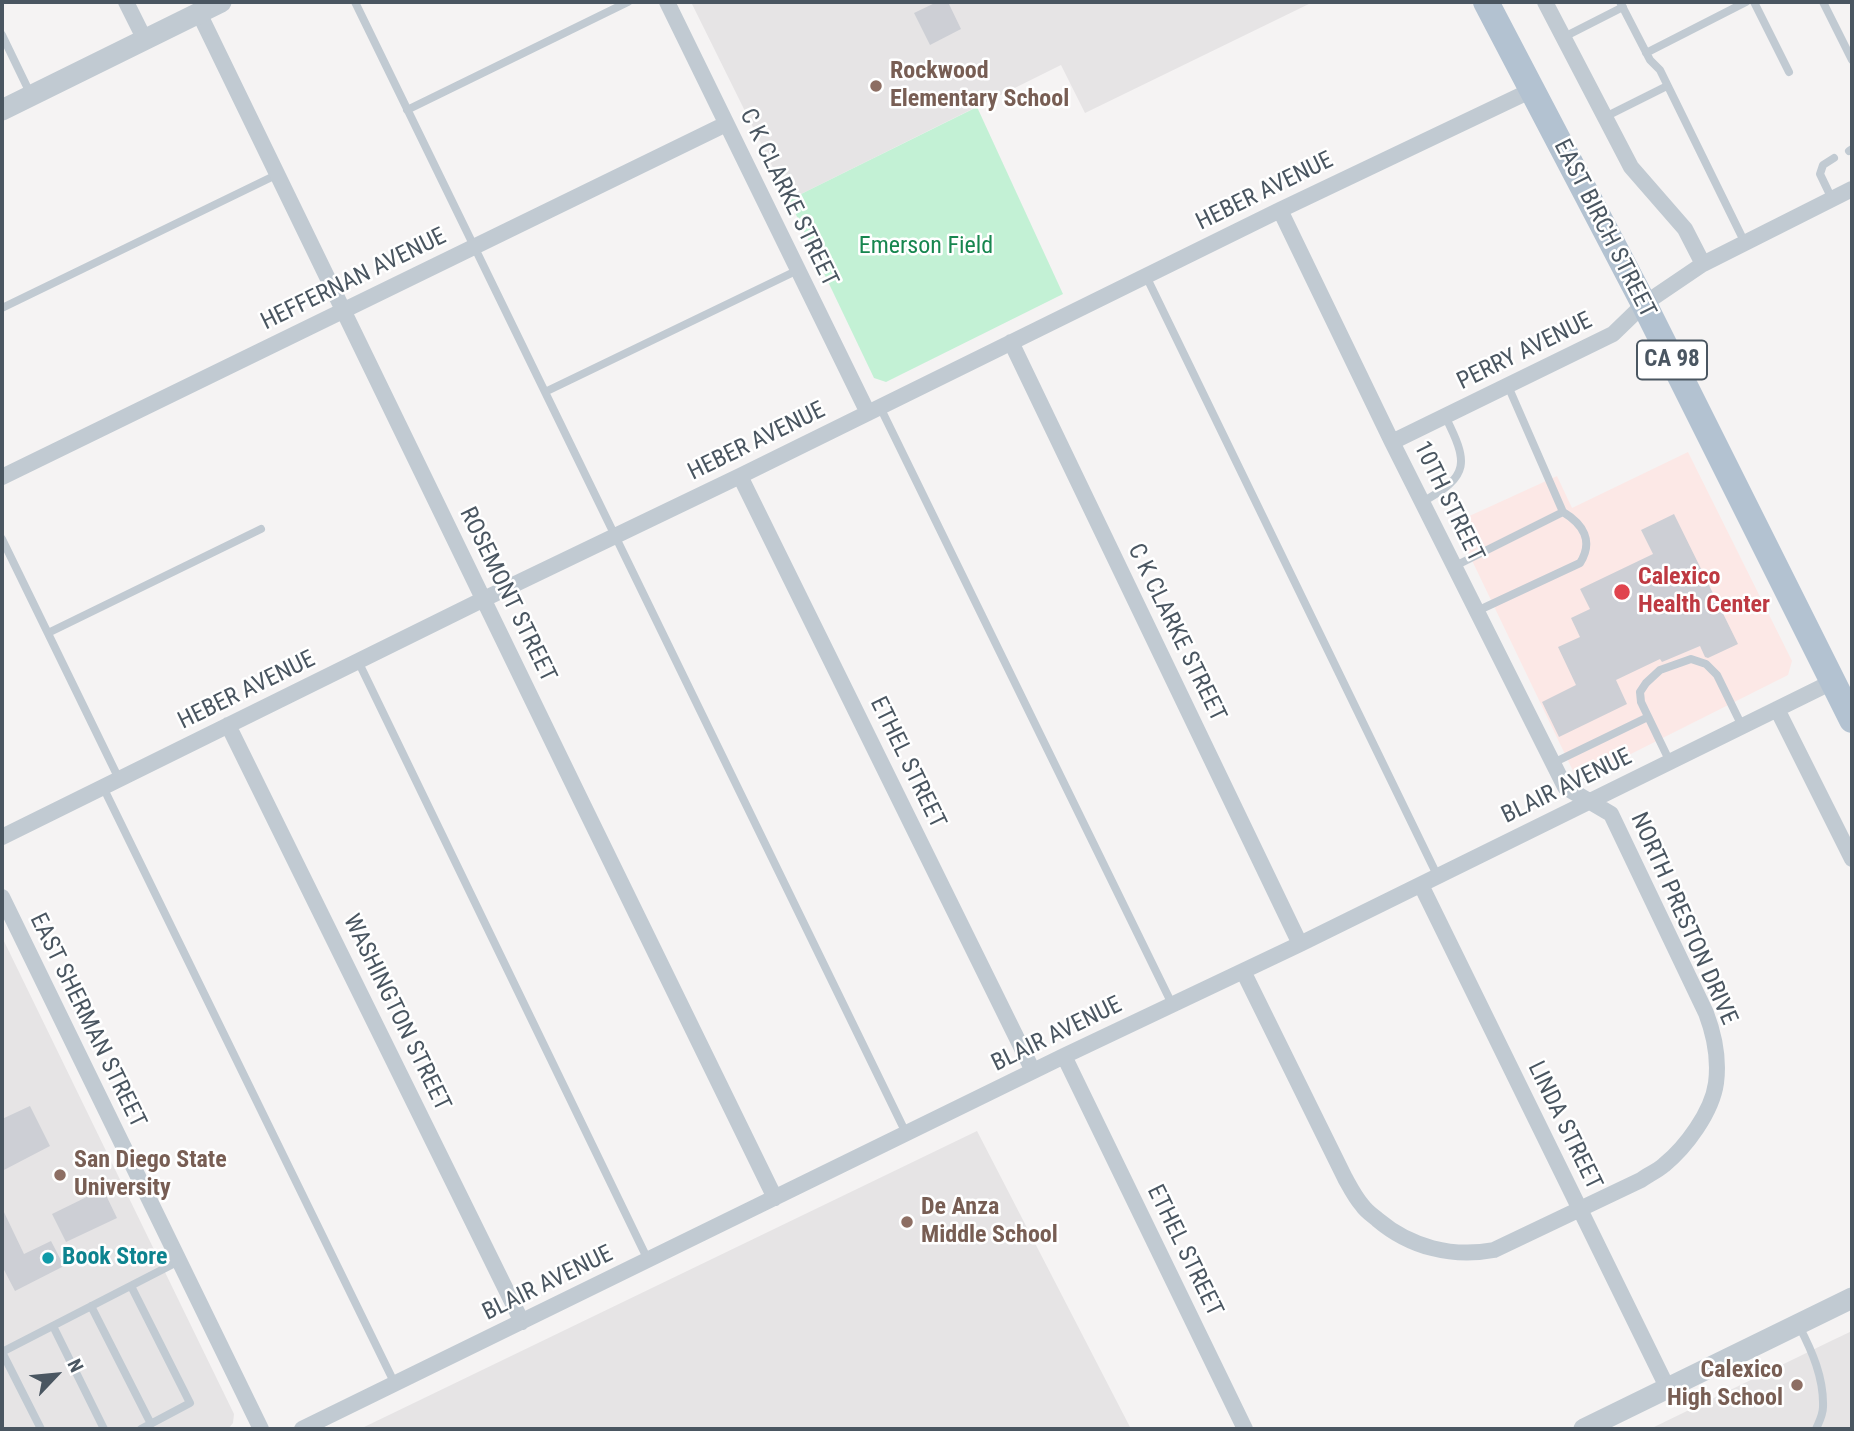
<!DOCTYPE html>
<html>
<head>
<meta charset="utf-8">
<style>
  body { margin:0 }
  #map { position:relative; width:1854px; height:1431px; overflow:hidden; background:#f5f3f3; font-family:"Roboto Condensed",sans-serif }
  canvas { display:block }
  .frame { position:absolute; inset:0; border:4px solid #4a5661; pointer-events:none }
  .north { position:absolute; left:21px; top:1340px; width:70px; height:70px; -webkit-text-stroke:5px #fff; paint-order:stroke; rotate:64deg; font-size:19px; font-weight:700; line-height:28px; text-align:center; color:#4a5661 }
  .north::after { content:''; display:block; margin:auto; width:24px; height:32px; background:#4a5661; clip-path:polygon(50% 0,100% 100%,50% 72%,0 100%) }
</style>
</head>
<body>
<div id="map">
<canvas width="1854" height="1431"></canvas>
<div class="frame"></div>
<div class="north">N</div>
</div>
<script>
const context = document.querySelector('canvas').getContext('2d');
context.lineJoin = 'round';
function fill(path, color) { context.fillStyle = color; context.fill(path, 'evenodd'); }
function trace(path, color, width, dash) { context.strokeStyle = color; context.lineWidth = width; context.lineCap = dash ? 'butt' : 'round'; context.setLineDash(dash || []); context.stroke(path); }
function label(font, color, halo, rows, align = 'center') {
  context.font = font + ' "Roboto Condensed",sans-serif'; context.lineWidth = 5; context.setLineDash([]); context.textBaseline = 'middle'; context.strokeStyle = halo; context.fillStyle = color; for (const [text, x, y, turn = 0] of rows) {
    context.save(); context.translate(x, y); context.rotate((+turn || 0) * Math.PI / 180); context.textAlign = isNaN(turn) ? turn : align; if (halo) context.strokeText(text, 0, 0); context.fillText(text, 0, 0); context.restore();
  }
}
const education = new Path2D(`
  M691 2H1313L1085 113 1061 65 789 200Z
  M2 937 234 1414 233 1423 228 1429H2Z
  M977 1131 1131 1429H360Z
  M1852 1331V1429H1650L1833 1340Z`);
const medical = new Path2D(`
  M1688 452 1792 661 1788 675 1585 777 1574 773 1454 523 1557 476 1572 508Z`);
const green = new Path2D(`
  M977 107 1063 294 886 382 874 378 789 200Z`);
const building = new Path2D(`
  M937 2H948L961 29 930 45 914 13Z
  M1674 514 1738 644 1708 658 1705 657 1700 646 1662 662 1660 659 1616 680 1627 704 1559 737 1542 702 1576 685 1558 647 1580 637 1571 618 1590 609 1580 589 1653 554 1641 530Z
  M30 1106 50 1146 2 1171V1119Z
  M103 1189 117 1218 66 1242 52 1214Z
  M2 1208 24 1254 51 1241 64 1266 15 1291 2 1266Z`);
const service = new Path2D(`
  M355 2 906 1133
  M1620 2 1650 60 1660 70 1745 243
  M1754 2 1789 72
  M1823 2 1852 60
  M2 35 31 95
  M1564 37 1623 7
  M1646 53 1746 2
  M407 110 628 2
  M1605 117 1667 86
  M1849 151 1852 149
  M1832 199 1820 174 1823 165 1834 158
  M1146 276 1438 877
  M2 308 276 175
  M545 392 798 270
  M880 407 1172 1004
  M1422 502C1471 476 1468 462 1445 416
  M2 539 119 779
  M1455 566 1563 512 1508 386
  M1477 611 1580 563C1594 541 1583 524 1563 512
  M48 633 261 529
  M358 661 648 1260
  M1670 762 1641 702 1640 692 1646 683 1660 670 1691 659 1706 664 1717 675 1742 726
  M1553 763 1648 717
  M103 787 395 1384
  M131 1286 190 1403 141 1429
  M91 1306 151 1424
  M53 1326 104 1429
  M1799 1326C1812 1351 1824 1378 1823 1407 1823 1415 1819 1422 1816 1429
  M41 1429 2 1352 179 1261`);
const minor = new Path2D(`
  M126 2 145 40
  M667 2 868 413
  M1545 2 1631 167 1685 229 1703 264
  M199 13C388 409 583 803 775 1198
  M1011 342 1300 944
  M1392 442 1613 334 1644 304 1703 264 1852 189
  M740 476 1033 1071
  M2 477 726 124
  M1777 709 1852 859
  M228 725 522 1322
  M2 837 484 599 740 476 1280 210 1532 90
  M1421 885 1667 1387
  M2 897 261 1429
  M1243 971 1345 1178C1350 1187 1355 1197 1362 1205 1366 1211 1372 1215 1378 1220 1410 1247 1452 1258 1494 1250L1641 1180C1648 1175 1657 1171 1664 1165 1686 1147 1712 1112 1716 1083 1719 1060 1714 1034 1706 1013L1611 814 1565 787 1392 442 1280 210
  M1064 1056 1245 1429
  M302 1429 1064 1056 1300 944 1832 682`);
const tertiary = new Path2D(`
  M2 110 221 2
  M1584 1429 1852 1298`);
const primary = new Path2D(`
  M1486 2 1644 304 1852 720`);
const markers = [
  [876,86,7,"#8d6e63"],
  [1622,592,9,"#e0444e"],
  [60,1175,7,"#8d6e63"],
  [907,1222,7,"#8d6e63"],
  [48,1258,7,"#0f9aa8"],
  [1797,1385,7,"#8d6e63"]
];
const shields = [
  [1672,360,70]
];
const shieldNames = [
  ["CA 98",1672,360]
];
const educationNames = [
  ["Rockwood",890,72],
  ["Elementary School",890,100],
  ["San Diego State",74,1161],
  ["University",74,1189],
  ["De Anza",921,1208],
  ["Middle School",921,1236],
  ["Calexico",1783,1371,"right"],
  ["High School",1783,1399,"right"]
];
const streetNames = [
  ["HEBER AVENUE",1265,192,-26],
  ["C K CLARKE STREET",788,198,64],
  ["EAST BIRCH STREET",1604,229,63],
  ["HEFFERNAN AVENUE",354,280,-26],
  ["PERRY AVENUE",1525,352,-26],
  ["HEBER AVENUE",757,442,-26],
  ["10TH STREET",1448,502,64],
  ["ROSEMONT STREET",507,595,64],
  ["C K CLARKE STREET",1176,633,64],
  ["HEBER AVENUE",247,691,-26],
  ["ETHEL STREET",907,763,64],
  ["BLAIR AVENUE",1567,787,-26],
  ["NORTH PRESTON DRIVE",1683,919,66],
  ["WASHINGTON STREET",396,1013,64],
  ["EAST SHERMAN STREET",87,1021,64],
  ["BLAIR AVENUE",1057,1035,-26],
  ["LINDA STREET",1564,1126,64],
  ["ETHEL STREET",1184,1251,64],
  ["BLAIR AVENUE",548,1284,-26]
];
const parkNames = [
  ["Emerson Field",926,247]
];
const healthNames = [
  ["Calexico",1638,578],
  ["Health Center",1638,606]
];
const cultureNames = [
  ["Book Store",62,1258]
];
fill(education, '#e6e4e5');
fill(medical, '#fce8e6');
fill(green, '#c3f1d5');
fill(building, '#cdcfd5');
trace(service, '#c1cad2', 8);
trace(minor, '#c1cad2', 16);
trace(tertiary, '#c1cad2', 21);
trace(primary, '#b3c2d1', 26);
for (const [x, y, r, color] of markers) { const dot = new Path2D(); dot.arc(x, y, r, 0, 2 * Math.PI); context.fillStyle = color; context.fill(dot); trace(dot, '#fff', 2.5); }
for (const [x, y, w] of shields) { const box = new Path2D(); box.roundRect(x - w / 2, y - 19.5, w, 39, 5); context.fillStyle = '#fff'; context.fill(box); trace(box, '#4a5661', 2); }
label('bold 23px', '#4a5661', null, shieldNames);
label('bold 24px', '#785e54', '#fff', educationNames, 'left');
label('24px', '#4a5661', '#fff', streetNames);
label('24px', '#17864f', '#fff', parkNames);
label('bold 24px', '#be3a42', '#fff', healthNames, 'left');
label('bold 24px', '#0d838f', '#fff', cultureNames, 'left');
</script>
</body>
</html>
